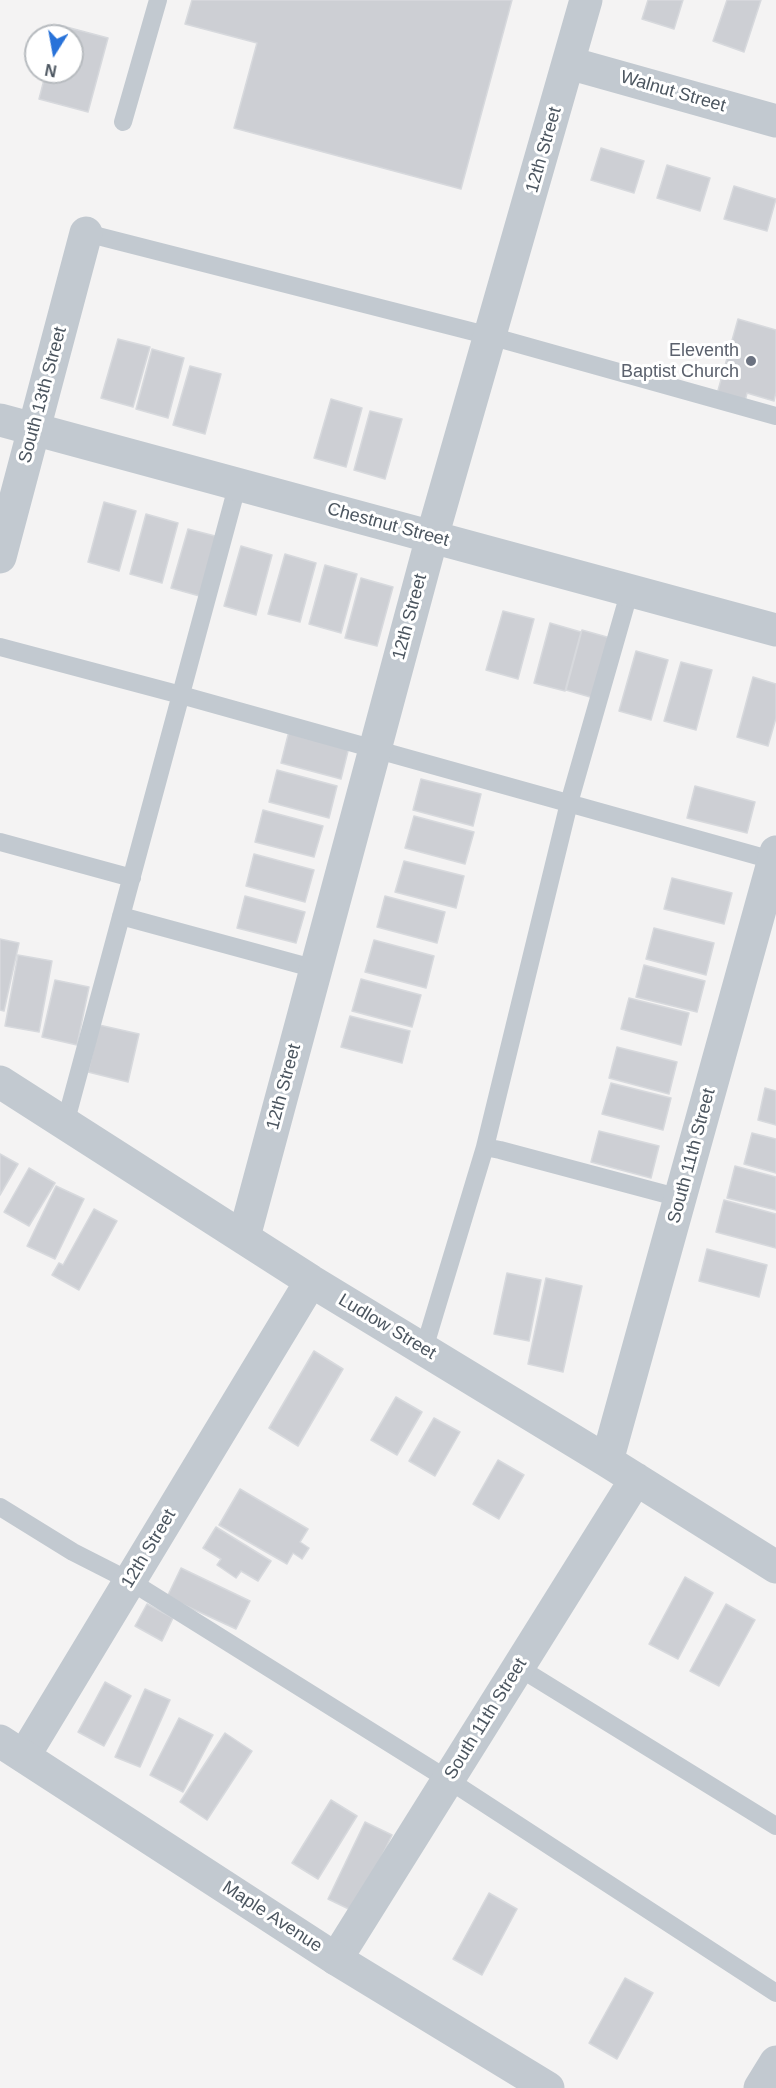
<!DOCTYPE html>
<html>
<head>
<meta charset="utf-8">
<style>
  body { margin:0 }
  #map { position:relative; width:776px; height:2088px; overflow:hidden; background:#f4f3f3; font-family:Arial,sans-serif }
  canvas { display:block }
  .north { position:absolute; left:24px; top:24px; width:60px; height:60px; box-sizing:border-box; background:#fff; border:2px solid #b7bbbf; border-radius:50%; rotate:191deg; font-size:16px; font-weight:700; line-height:24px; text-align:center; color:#4b555f }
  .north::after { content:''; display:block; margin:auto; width:21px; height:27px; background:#2872d9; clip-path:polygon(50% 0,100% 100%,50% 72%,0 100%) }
</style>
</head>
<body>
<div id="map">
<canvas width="776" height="2088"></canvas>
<div class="north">N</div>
</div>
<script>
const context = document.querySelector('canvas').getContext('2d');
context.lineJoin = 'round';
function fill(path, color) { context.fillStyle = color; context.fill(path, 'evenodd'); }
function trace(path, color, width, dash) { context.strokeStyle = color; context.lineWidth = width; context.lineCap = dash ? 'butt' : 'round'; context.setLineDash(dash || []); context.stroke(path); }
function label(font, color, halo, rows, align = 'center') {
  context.font = font + ' Arial,sans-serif'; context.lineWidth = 6; context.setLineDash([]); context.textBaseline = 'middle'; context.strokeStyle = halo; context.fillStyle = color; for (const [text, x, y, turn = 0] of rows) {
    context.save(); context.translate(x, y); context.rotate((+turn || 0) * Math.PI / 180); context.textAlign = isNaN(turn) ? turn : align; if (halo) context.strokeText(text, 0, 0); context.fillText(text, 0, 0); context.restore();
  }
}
const building = new Path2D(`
  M192 0H512L461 189 234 128 257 43 185 24Z
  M648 0H683L674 29 642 19Z
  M727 0H761L744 52 713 41Z
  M59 25 108 38 88 112 39 99 46 72H72V36H56Z
  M601 148 644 161 634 193 591 180Z
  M667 165 710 178 700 211 657 198Z
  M734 186 776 199 767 231 724 219Z
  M738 319 776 330V392L774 401 747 393 745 402 717 394Z
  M118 339 150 347 133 407 101 398Z
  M152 349 184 358 168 418 136 409Z
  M190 366 221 374 205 434 173 425Z
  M331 399 362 408 346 467 314 458Z
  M370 411 402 419 385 479 354 470Z
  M104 502 136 511 119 571 88 562Z
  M146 514 178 523 162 583 130 574Z
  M188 529 219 537 203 597 171 588Z
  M241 546 272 555 256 615 224 606Z
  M285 554 316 563 300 622 268 614Z
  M325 565 357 574 341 633 309 624Z
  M361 578 393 587 377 646 345 638Z
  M503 611 534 619 518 679 486 670Z
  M550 623 581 632 565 691 534 683Z
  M582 630 614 639 597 699 566 690Z
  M636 651 668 660 651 720 619 711Z
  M681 662 712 670 696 730 664 721Z
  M753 677 776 684V718L768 746 737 737Z
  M289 731 349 747 341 779 281 763Z
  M277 770 337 786 329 818 269 802Z
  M421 779 481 794 473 826 413 810Z
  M695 786 755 802 747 833 687 818Z
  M263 810 323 826 314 857 255 842Z
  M414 816 474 832 465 864 405 848Z
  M254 854 314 870 305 902 246 886Z
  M404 861 464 876 456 908 395 892Z
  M672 878 732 893 724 924 664 909Z
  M245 896 305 912 296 943 237 928Z
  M385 896 445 912 437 943 377 927Z
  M654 928 714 943 706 975 646 959Z
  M0 939 19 943 4 1011 0 1010Z
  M374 940 434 956 426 988 365 972Z
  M18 955 52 961 39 1032 5 1026Z
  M644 965 705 981 697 1012 636 997Z
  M361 979 421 995 412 1027 352 1011Z
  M55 980 89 987 77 1045 42 1037Z
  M629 998 689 1013 681 1045 621 1029Z
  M350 1016 410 1031 402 1063 341 1047Z
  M99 1025 139 1034 128 1082 88 1072Z
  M617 1047 677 1062 669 1094 609 1078Z
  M611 1083 671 1098 663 1130 602 1114Z
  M765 1088 776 1091V1125L758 1120Z
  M599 1131 659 1146 651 1178 591 1162Z
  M752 1133 776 1139V1173L744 1164Z
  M0 1154 18 1164 0 1195Z
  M735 1166 776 1177V1210L727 1198Z
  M29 1168 55 1183 29 1226 4 1212Z
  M56 1186 84 1199 55 1259 27 1246Z
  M724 1200 776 1214V1248L716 1232Z
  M94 1209 117 1221 79 1290 52 1275 59 1263 63 1265Z
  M707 1249 767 1265 759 1297 699 1281Z
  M507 1273 541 1280 529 1341 494 1334Z
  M546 1278 582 1286 563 1372 528 1364Z
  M314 1351 343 1369 298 1446 269 1428Z
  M396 1397 422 1412 397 1455 371 1440Z
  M434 1418 460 1432 435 1476 409 1461Z
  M498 1460 524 1475 499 1519 473 1504Z
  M240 1489 308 1529 300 1542 309 1548 302 1559 293 1553 287 1564 219 1525Z
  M216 1527 271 1561 258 1581 241 1571 236 1578 217 1565 221 1559 203 1548Z
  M181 1568 250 1601 236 1629 167 1597Z
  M685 1577 713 1593 678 1659 649 1644Z
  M147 1604 173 1618 162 1641 135 1626Z
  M726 1604 755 1620 719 1686 690 1671Z
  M105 1682 131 1696 104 1746 78 1732Z
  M145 1689 170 1700 140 1767 115 1757Z
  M179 1718 213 1735 183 1792 150 1775Z
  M225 1733 252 1751 207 1820 180 1802Z
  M331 1800 357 1816 318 1879 292 1863Z
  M365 1822 392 1835 355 1912 328 1899Z
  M489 1893 517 1909 482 1975 453 1959Z
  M625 1978 653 1993 617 2059 589 2043Z`);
const service = new Path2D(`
  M123 122 158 0
  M86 233 490 336 776 416
  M0 647 181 695 776 861
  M0 842 132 878
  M121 916 316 969
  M65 1124 238 483
  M485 1147 569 803 630 590
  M424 1349 485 1147 500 1150 680 1198
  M0 1507 73 1552 130 1581 447 1779 776 1993
  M518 1667 776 1826`);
const minor = new Path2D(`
  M569 63 776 121
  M0 420 776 630
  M0 557 86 233
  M0 1082 311 1281 607 1461 776 1567
  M244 1237 432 537 586 0
  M607 1461 776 852
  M24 1756 311 1281
  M336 1959 636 1479`);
const tertiary = new Path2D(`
  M0 1741 336 1959 548 2088
  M760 2088 776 2062`);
const markers = [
  [751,361,6,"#6b7280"]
];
const streetNames = [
  ["Walnut Street",673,92,16],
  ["12th Street",544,150,-74],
  ["South 13th Street",43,395,-75],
  ["Chestnut Street",388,525,15],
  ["12th Street",410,617,-75],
  ["12th Street",284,1087,-75],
  ["South 11th Street",692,1156,-75],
  ["Ludlow Street",387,1327,31],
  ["12th Street",149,1549,-59],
  ["South 11th Street",486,1719,-58],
  ["Maple Avenue",272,1917,33]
];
const worshipNames = [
  ["Eleventh",739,351],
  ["Baptist Church",739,372]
];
fill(building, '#cdcfd4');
trace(building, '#d7d9dd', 1.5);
trace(service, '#c2c9d0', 18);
trace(minor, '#c2c9d0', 33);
trace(tertiary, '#c2c9d0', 33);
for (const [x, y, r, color] of markers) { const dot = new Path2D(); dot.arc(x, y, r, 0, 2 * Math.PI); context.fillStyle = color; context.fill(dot); trace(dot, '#fff', 2); }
label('18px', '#4b555f', '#fff', streetNames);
label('18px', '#5b616d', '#fff', worshipNames, 'right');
</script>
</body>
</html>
